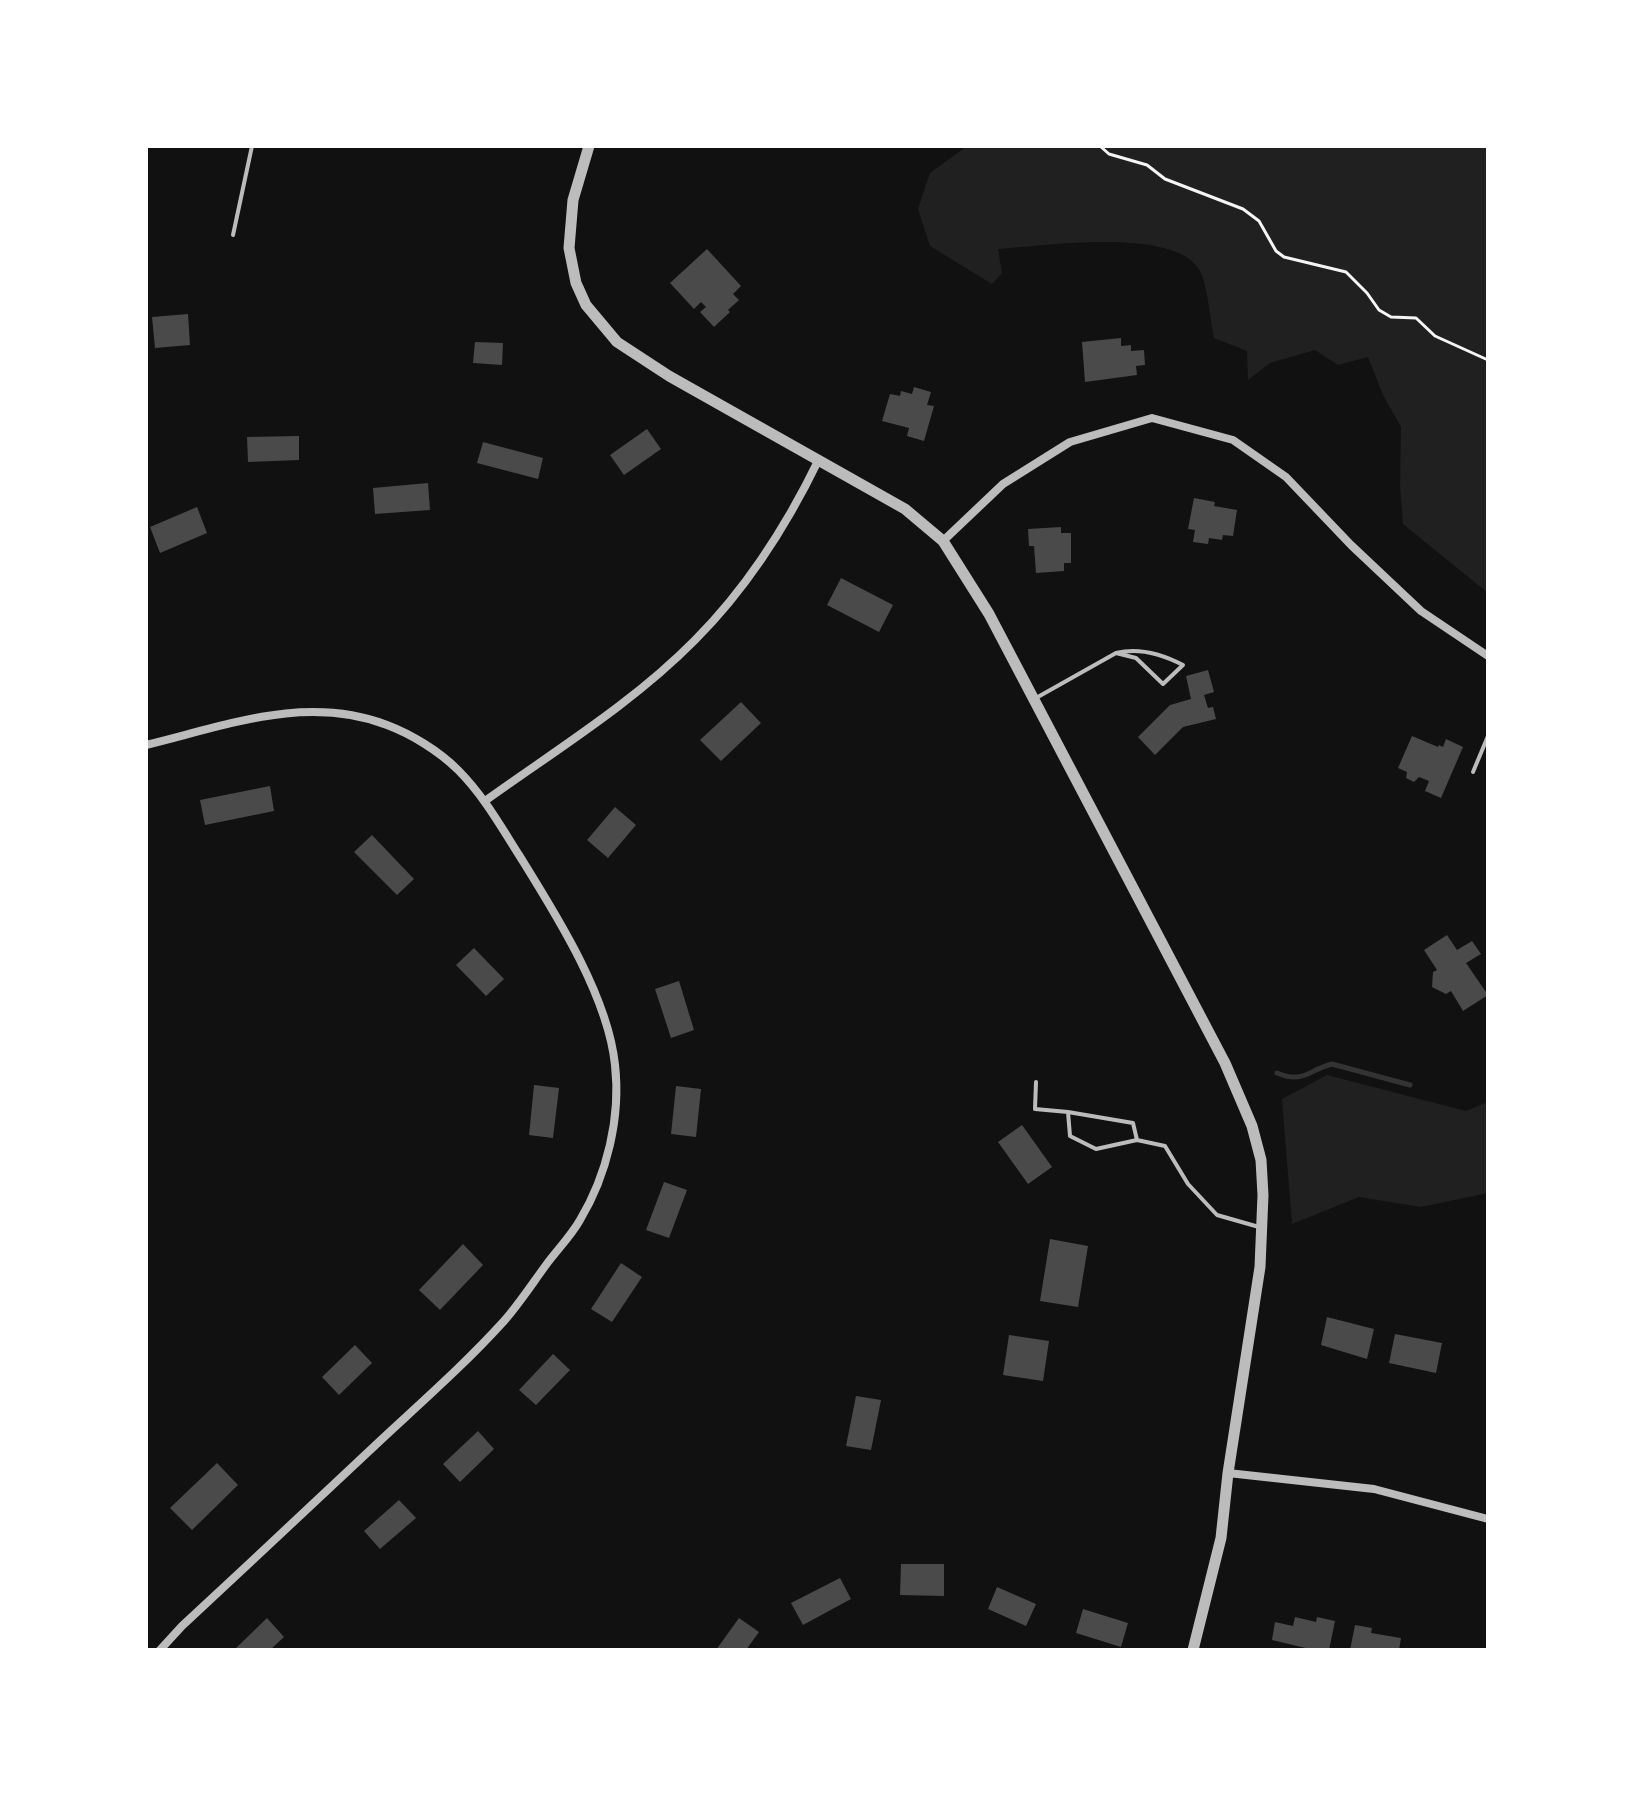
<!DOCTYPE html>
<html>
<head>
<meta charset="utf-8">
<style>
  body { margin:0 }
  #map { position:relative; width:1634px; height:1796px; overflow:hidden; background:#111; font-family:Jost,sans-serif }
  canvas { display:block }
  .frame { position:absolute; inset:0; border:148px solid #fff; pointer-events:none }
</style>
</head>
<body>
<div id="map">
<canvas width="1634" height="1796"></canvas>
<div class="frame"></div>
</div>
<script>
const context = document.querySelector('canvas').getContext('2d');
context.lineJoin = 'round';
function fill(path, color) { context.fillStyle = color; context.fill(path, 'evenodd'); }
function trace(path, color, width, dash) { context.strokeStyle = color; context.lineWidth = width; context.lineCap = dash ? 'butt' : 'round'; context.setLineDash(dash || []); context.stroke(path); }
const green = new Path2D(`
  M967 146H1488V593L1403 524 1400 486 1401 427 1383 395 1368 357 1338 365 1315 350 1270 363 1248 380 1247 351 1214 338C1211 323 1207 283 1200 271 1176 226 1042 246 998 249L1002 273 992 284 930 246 918 209 930 173Z
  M1327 1075 1466 1111 1488 1102V1193L1421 1207 1359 1197 1292 1224 1282 1099Z`);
const stream = new Path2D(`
  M1277 1073C1304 1084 1308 1070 1332 1064L1410 1085`);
const building = new Path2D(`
  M707 249 741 286 733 294 739 300 728 310 730 312 714 327 700 312 706 307 701 302 694 309 670 283Z
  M188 314 190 345 155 348 152 317Z
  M1121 338V346L1131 345V351L1144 350 1145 365 1136 366 1137 375 1085 382 1082 342Z
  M475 342 503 343 502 365 473 363Z
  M914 387 931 392 927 405 934 406 924 441 907 436 909 428 882 421 890 394 900 396 901 391 912 394Z
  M647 429 661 449 624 475 610 455Z
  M299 436V460L248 462 247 437Z
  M483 442 543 458 538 479 477 463Z
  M428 483 430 510 375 514 373 488Z
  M1194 498 1215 502 1214 506 1237 510 1233 536 1223 535 1222 540 1209 538 1208 544 1193 542 1195 530 1188 529Z
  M197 507 207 533 160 553 150 527Z
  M1061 527V533H1071V563H1064V571L1036 573 1034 546H1029L1028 529Z
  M841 578 893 605 879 632 827 605Z
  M1208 670 1214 692 1204 695 1208 708 1213 707 1216 719 1183 727 1155 755 1138 737 1170 705 1191 699 1186 676Z
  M741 702 761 723 721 761 700 740Z
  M1412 736 1438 747 1439 745 1443 747 1446 739 1463 747 1441 798 1425 791 1429 781 1419 777 1414 782 1406 778 1407 772 1398 768Z
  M270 786 274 811 205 825 200 800Z
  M615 807 636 825 608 858 587 840Z
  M372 835 414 879 397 895 354 852Z
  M1447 935 1457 950 1472 941 1481 954 1466 963 1488 995 1463 1011 1451 991 1446 994 1432 987 1433 972 1437 970 1424 950Z
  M474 948 504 979 486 996 456 965Z
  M679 981 694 1030 671 1038 655 989Z
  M534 1085 559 1088 553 1138 529 1135Z
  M676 1086 701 1089 696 1137 671 1134Z
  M1022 1125 1052 1167 1028 1184 998 1142Z
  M664 1182 687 1190 669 1238 646 1230Z
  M1050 1239 1088 1246 1078 1307 1040 1301Z
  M463 1244 483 1265 440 1310 419 1290Z
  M621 1263 642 1277 612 1322 591 1309Z
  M1327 1317 1374 1329 1367 1359 1321 1345Z
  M1395 1334 1442 1343 1436 1373 1389 1363Z
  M1009 1335 1049 1341 1043 1381 1003 1375Z
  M355 1345 372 1363 339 1395 322 1377Z
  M553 1354 570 1370 536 1405 519 1390Z
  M856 1396 881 1400 871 1450 846 1446Z
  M478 1431 494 1449 460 1482 443 1464Z
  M217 1463 238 1485 192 1530 170 1508Z
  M399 1500 416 1518 380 1549 364 1531Z
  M901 1564H944V1596L900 1595Z
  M840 1578 851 1599 803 1625 791 1603Z
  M997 1587 1036 1604 1026 1626 988 1609Z
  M1083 1609 1128 1623 1121 1647 1076 1633Z
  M1295 1617 1316 1622 1317 1617 1335 1621 1329 1650H1314L1272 1640 1275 1622 1293 1626Z
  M267 1618 284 1637 270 1650H234Z
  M739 1618 759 1632 746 1650H716Z
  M1355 1625 1372 1628 1371 1633 1401 1638 1399 1650H1350Z`);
const path = new Path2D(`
  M1100 146 1109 154 1147 165 1165 179 1243 209 1259 221 1276 251 1284 257 1346 272 1367 293 1379 310 1391 317 1416 318 1435 336 1488 360`);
const service = new Path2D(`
  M233 235 252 146
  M1036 698 1116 653 1136 658 1163 684 1183 665C1162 654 1140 647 1116 653
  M1473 772 1488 736
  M1036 1082 1035 1109 1068 1112 1070 1136 1096 1149 1137 1140 1165 1146 1188 1184 1217 1215 1259 1227
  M1068 1112 1133 1123 1137 1140`);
const minor = new Path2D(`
  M943 541 1003 484 1070 442 1152 418 1233 440 1286 477 1351 545 1421 611 1488 656
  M146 745C225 726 306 694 387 725 411 734 439 751 458 770 483 795 500 825 519 855 555 913 608 996 615 1065 621 1117 607 1175 580 1220 571 1236 557 1250 546 1265 532 1284 519 1304 504 1321 466 1363 424 1400 382 1439 316 1501 249 1564 182 1626L160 1650
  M485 801C556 750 633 703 695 640 747 588 787 525 819 459
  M1228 1473 1374 1489 1488 1519`);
const tertiary = new Path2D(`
  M589 146 573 200 569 248 576 283 586 305 617 342 669 376 905 509 943 541 989 614 1225 1063 1252 1126 1261 1160 1263 1195 1260 1267 1228 1473 1221 1538 1193 1650`);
fill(green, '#202020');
trace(stream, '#333', 5);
fill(building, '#4a4a4a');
trace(path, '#f5f5f5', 3);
trace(service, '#bcbcbc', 4);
trace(minor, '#bcbcbc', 8);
trace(tertiary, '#bcbcbc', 11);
</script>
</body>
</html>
